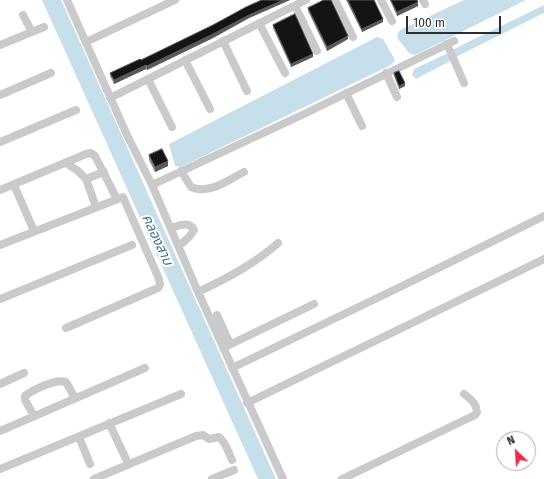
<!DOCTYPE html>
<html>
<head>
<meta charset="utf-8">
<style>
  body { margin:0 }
  #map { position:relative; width:544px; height:479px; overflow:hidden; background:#fff; font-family:"Fira Sans",sans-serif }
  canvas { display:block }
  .north { position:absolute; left:496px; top:431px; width:40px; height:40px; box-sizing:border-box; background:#fff; border:1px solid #ababab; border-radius:50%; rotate:335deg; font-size:11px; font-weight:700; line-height:16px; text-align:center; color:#2d2d2d }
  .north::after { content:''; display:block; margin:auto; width:14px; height:18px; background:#e42f48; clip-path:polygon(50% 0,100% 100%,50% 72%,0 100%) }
  .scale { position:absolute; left:406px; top:16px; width:95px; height:18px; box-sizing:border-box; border:2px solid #2d2d2d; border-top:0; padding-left:5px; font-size:12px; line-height:14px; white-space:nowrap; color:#2d2d2d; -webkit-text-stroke:3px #fff; paint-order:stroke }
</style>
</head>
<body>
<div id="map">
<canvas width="544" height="479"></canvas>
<div class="north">N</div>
<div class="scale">100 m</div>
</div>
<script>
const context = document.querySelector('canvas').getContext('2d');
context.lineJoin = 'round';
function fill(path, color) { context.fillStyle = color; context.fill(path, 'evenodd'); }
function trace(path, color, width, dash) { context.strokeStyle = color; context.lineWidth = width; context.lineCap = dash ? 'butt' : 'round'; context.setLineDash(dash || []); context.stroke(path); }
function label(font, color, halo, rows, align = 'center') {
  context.font = font + ' "Fira Sans","Noto Sans Thai",sans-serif'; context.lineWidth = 4; context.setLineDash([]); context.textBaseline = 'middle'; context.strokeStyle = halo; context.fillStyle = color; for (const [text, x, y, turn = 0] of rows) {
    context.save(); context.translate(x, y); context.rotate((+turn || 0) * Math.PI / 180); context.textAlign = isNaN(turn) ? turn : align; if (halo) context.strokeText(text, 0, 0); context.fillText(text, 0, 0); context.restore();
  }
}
const water = new Path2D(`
  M42 0H61L276 479H258Z
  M464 0H526L415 55 409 53 398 39 397 35 400 30Z
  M544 5V13L454 58 452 50Z
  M377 37 383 39 395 60 391 65 181 167 175 166 169 144Z
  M448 53 452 60 416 79 412 75 414 69Z`);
const minor = new Path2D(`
  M67 0 127 135 152 185 198 292 283 479
  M335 0 353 37
  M381 0 392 21
  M423 0 425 4
  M295 6 317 51
  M23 15 32 32
  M259 23 285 73
  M223 41 247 91
  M86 42 175 0
  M447 44 464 83
  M0 45 44 27
  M185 60 210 109
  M386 73 397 97
  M148 79 172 127
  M346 93 362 126
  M0 95 51 73
  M110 98 306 0
  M0 142 76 110
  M66 163 78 171 86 179 96 207
  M181 171 191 187C209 195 228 180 244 172
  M86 179 104 172
  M14 185 34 231
  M152 185 304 114 454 41
  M0 190 86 154 91 153 95 156 117 199
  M171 228C179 226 189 220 194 230L189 237 179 246
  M0 245 123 197 159 279 160 285 158 288 151 291 66 328
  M198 292C226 279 255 264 278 243
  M0 299 132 245
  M217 315 230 344
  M223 348 314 304
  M232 368 398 288 544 216
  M0 384 24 373
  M247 403 544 259
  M34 416 25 400V396C33 390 56 378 66 382L75 398
  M109 423 126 459
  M0 431 145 368
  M79 437 90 464
  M0 469 181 394
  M94 479 196 436 203 435 209 439 219 437C226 442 228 452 232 460
  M212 479 234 470
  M342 479 475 415 477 412C477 404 470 398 464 394`);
const wall = new Path2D(`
  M262 0H290L249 18 213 38 147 70 146 69 114 84 110 76V73L141 60 213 25Z
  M346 0H374L383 22 362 32Z
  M390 0H417L418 6 397 16Z
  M308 8 348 39 327 51 308 11Z
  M273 25 313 57 291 67 273 28Z
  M394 73 405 86 399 89 394 76Z
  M149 155 168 166 155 172 149 160Z`);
const shadedWall = new Path2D(`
  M283 0H290L249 18 213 38 147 70V66L249 15Z
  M418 2V6L397 16V12Z
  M383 19V22L362 32V29Z
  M348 36V39L327 51V47Z
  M313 54V57L291 67V64Z
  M146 65V69L114 84V80Z
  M405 83V86L399 89V86Z
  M168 161V166L155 172V167Z`);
const building = new Path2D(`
  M262 0H283L249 15 213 34 147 66 146 65 114 80 110 73 140 59 141 60 213 25 246 7Z
  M324 0H331L348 36 327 47 308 8Z
  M348 0H374L383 19 362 29Z
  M391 0H417L418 2 397 12Z
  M295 14 313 54 291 64 273 25Z
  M399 71 405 83 399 86 394 73Z
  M162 149 168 161 155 167 149 155Z`);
const waterNames = [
  ["คลองสาม",157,240,65]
];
fill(water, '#c6dfeb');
trace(minor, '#cacaca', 8);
fill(wall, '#8a8a8a');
fill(shadedWall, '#5a5a5a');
fill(building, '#141414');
trace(building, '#5a5a5a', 1);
label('italic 14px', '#3c738e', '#fff', waterNames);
</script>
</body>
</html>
